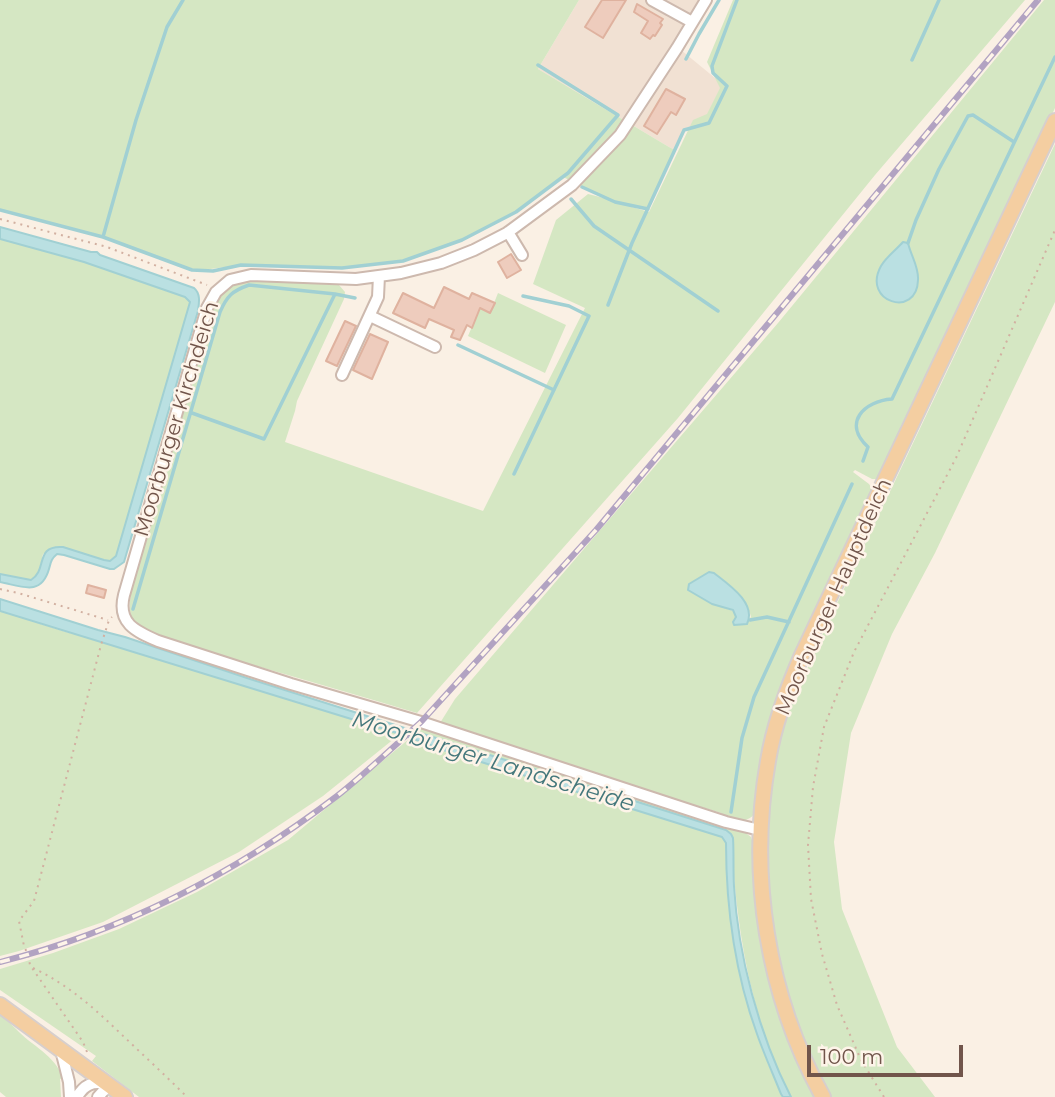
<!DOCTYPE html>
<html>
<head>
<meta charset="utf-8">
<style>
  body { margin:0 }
  #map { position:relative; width:1055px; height:1097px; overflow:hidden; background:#faf0e4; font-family:Montserrat,sans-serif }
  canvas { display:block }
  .scale { position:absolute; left:807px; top:1045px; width:156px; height:32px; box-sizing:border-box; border:4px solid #71554b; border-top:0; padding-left:9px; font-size:21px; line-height:24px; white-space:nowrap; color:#71554b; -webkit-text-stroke:5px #fef4e9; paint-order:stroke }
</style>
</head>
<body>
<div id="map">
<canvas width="1055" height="1097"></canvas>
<div class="scale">100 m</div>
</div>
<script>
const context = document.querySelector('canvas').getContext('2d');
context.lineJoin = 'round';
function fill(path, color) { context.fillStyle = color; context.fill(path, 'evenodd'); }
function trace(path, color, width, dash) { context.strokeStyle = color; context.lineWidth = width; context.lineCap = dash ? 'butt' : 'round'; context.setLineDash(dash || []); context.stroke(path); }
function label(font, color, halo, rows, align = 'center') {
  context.font = font + ' Montserrat,sans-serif'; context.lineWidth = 5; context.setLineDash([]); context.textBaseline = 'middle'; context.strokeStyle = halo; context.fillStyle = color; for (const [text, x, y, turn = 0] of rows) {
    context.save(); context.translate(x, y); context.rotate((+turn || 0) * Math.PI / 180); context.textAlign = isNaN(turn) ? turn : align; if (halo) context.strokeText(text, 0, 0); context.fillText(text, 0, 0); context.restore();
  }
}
const residential = new Path2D(`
  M579 0H710L681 50 726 87 709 122 686 128 675 150 669 147 538 69Z`);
const green = new Path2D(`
  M0 0H579L538 69 669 147 675 150 648 208 622 204 649 212 693 120 707 114 720 88 707 62 733 0H1025L875 175 678 418 417 713C360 696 303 679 246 663 219 655 158 644 139 627 126 616 130 601 132 586L212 311C217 302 221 291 231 285 253 273 312 283 339 285L345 292 344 299 297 401 295 411 285 442 483 511 585 308 533 284 556 220 588 194 612 200 563 177 516 212 462 240 403 261 342 268 241 265 203 270H192L102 237 0 210Z
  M1044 0H1055V108L902 424 879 479H872L855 470 853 472 869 484 873 490 762 753 755 813C747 825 731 821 721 813L469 736 440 723 455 699 778 323ZM709 573H714C728 585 747 597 751 617L743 625 738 624 736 613 733 611 719 606 697 594 703 577Z
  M1055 144V302L935 553 892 634 851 733 834 842 842 909 897 1047 935 1097H828C771 985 749 857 779 734 782 722 787 710 791 698L797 699 811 658Z
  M0 239 84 262 186 297 190 302 116 556 110 561 104 560 63 547 43 554 38 576 31 580 0 574Z
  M498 293 566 325 545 373 468 336 480 308 490 313Z
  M0 611 66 632 109 643 400 734 323 796 239 852 103 922 19 951 0 956Z
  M420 727 743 831 751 837 753 843 756 901 781 1016 794 1052 816 1097H791C749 1015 736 925 731 834L726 830 416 731Z
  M410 738 449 752 722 837 726 843C727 930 744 1018 783 1097H139L92 1061 96 1056 0 990V969L53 953 119 929 197 892 288 840Z
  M0 1013C6 1018 10 1024 16 1029 33 1047 54 1054 63 1078L60 1079 61 1097H6L0 1092Z`);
const water = new Path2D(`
  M0 227 91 252H97L100 255 194 288C201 294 199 303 198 311L124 562 114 569H110L64 555 57 554C51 559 51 562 49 569 41 597 21 586 0 582V574L31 580C48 570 34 545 63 547L104 560 110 561 116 556 190 302 185 297 84 262 0 239Z
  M903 242 908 243C911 256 919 267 918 280 917 319 861 302 881 266 886 257 896 250 903 242Z
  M709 572 714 573C728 584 757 603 747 624L734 625 733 622 736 617 733 610 712 604 688 590 689 584Z
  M0 599 98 630 125 637 247 678 726 830 731 834 733 838C734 854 733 870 734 886 738 955 759 1035 791 1097H783L781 1094C773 1074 764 1054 757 1034 735 973 726 907 726 843L722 837 449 752 400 734 0 611Z`);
const stream = new Path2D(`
  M686 59 699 34 719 0
  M912 60 939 0
  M582 187 615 202 648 209
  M571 199 594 226 718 311
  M0 210 103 237 136 120 167 27 183 0
  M103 237 192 270 213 271 241 265 342 268 403 261 462 240 516 212 568 173 618 115 538 65
  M908 243 916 220 939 169 968 116 973 115 1014 142
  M335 294 355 298
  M608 305 632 243 684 130 709 123 727 86 713 73 712 66 737 0
  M458 345 554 390
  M863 461 868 447C842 423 864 401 892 399L1055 57
  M514 474 589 316 569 306 523 296
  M133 609 220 312C227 296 232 291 249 285L335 294 264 439 192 413
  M750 620 767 617 789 622
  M731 812 742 738 754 697 852 484`);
const building = new Path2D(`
  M602 0H626L603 38 585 27Z
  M637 4 663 19 660 23 662 25 655 36 653 35 650 39 641 33 648 21 634 12Z
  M666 89 685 99 676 115 671 112 657 134 644 126Z
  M511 254 521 270 507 278 498 262Z
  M444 287 469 299 472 293 495 303 490 313 480 308 472 328 467 325 460 340 451 337 454 330 429 319 425 328 393 313 403 293 434 308Z
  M345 321 356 326 337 366 326 361Z
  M370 334 388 342 372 379 353 370Z
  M88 585 106 590 104 598 86 593Z`);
const path = new Path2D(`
  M0 219 107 247 207 285
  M0 589 18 593 108 620
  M33 968C67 984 93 1007 120 1033 142 1054 165 1075 187 1097
  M87 1052 83 1042 30 965 28 955 24 946 19 921 34 901 101 645 109 620 112 617
  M884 1097 861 1060 837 1005 822 954 811 899 808 845 813 787 824 727 854 652 956 458 1055 230`);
const minor = new Path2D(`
  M652 0 692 22
  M706 0 677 48 620 135 572 185 507 233 474 250 441 263 401 273 356 279 251 275 230 280 216 292 207 308 124 595C117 623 135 631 158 641L291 684 421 722 726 822 760 830
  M508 232 522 255
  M370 316 435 347
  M342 375 378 297 379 276
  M61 1050 69 1082 70 1097
  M77 1097C84 1085 92 1081 106 1084
  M98 1097 109 1085`);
const major = new Path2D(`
  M0 1005 125 1097
  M823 1097C767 996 748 875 768 761 774 725 787 689 802 655L1055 121`);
const rail = new Path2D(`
  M0 962C123 931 236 873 337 796 366 773 393 747 421 722L596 530 1038 0`);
const streetNames = [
  ["Moorburger Kirchdeich",177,419,-73],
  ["Moorburger Hauptdeich",834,597,-66]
];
const waterNames = [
  ["Moorburger Landscheide",493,762,17]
];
fill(residential, '#f1e1d3');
fill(green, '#d5e7c3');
fill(water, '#bae0e2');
trace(water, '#a1d0d3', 2);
trace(stream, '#a1d0d3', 3.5);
fill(building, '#eeccbd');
trace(building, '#dfb29f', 2);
trace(minor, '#cdb9ae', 14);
trace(major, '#d7cfcd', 18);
trace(path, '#d2b0a1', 2, [2, 5]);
trace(minor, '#fff', 10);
trace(major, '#f4cea1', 14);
trace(rail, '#b2a3c2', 6);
trace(rail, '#fef4e9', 3.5, [10]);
label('21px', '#71554b', '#fef4e9', streetNames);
label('italic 23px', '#44777b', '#fef4e9', waterNames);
</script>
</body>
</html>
